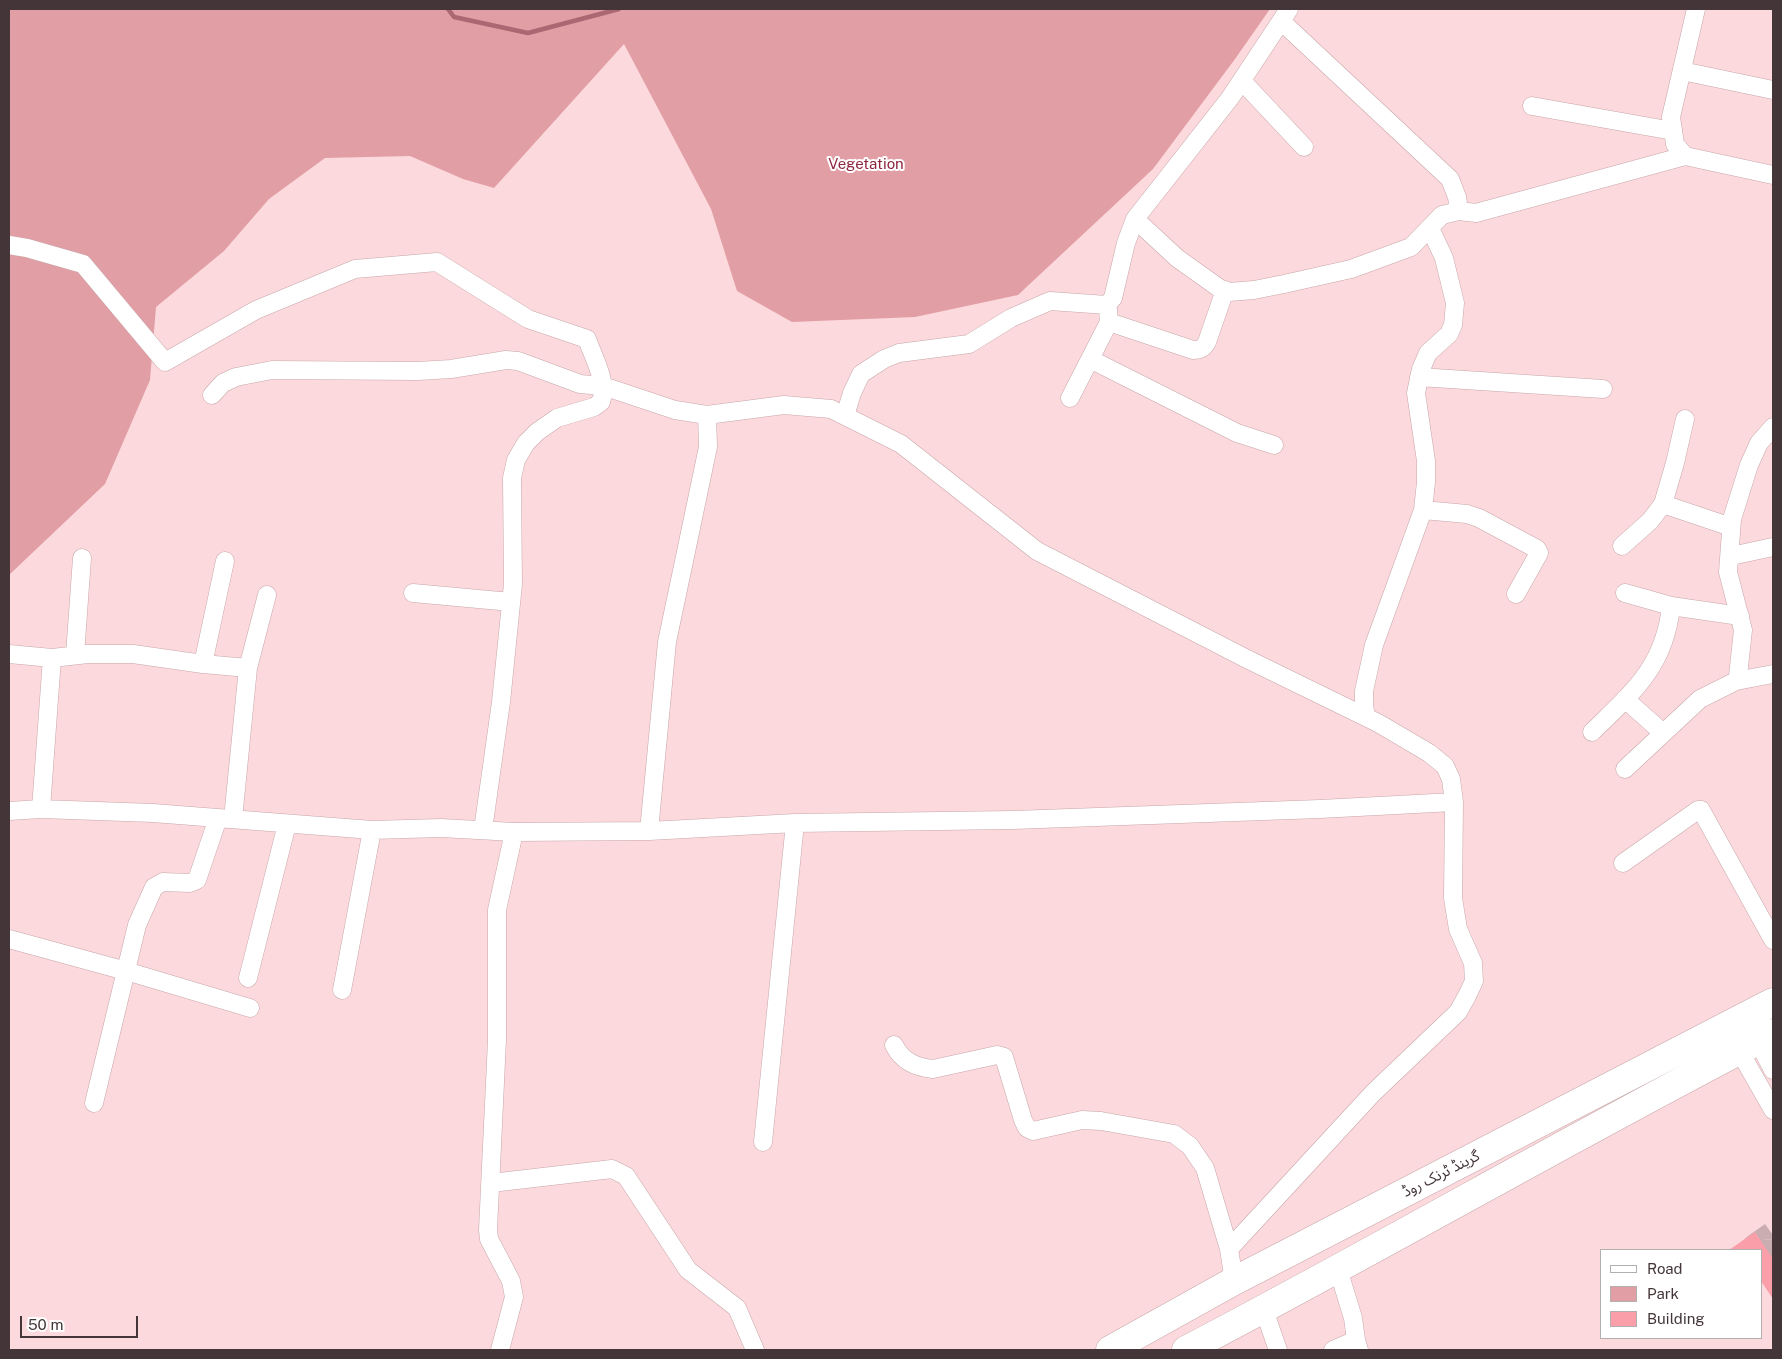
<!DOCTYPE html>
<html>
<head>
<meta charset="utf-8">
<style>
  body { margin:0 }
  #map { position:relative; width:1782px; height:1359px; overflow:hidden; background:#fcd9dd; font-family:"Public Sans",sans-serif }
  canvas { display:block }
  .frame { position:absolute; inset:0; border:10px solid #443638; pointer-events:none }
  .legend { position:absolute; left:1600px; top:1249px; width:162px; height:90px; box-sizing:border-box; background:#fff; border:1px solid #b4afaf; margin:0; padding:6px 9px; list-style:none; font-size:15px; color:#443638 }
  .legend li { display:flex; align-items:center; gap:10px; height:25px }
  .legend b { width:25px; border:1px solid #b4afaf }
  .scale { position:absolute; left:20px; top:1316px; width:118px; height:22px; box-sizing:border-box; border:2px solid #443638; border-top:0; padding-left:6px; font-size:15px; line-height:18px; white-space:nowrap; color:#443638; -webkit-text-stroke:4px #fff; paint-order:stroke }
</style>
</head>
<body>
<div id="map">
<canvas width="1782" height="1359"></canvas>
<div class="frame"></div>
<ul class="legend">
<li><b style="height:6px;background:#fff"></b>Road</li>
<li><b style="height:14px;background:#e29ea5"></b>Park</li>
<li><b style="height:14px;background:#fa9eaa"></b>Building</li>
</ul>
<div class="scale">50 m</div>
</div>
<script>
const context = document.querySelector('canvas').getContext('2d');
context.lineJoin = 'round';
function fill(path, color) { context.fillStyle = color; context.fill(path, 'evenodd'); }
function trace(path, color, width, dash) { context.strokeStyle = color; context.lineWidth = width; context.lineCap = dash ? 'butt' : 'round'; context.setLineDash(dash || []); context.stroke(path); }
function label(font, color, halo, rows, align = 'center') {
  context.font = font + ' "Public Sans","Noto Sans Arabic",sans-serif'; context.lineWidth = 4; context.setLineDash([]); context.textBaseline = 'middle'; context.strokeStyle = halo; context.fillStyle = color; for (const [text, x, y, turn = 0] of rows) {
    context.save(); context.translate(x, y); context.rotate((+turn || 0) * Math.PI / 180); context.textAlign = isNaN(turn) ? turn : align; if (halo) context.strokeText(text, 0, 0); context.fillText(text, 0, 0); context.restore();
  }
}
const green = new Path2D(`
  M9 9H1270L1235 59 1153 169 1018 295 915 317 792 322 737 291 711 209 624 44 494 188 463 179 410 156 325 158 269 199 224 251 156 307 150 380 105 484 9 575Z`);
const shadow = new Path2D(`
  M1765 1224 1773 1235V1297L1761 1279V1250H1741L1738 1245 1748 1236Z`);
const stream = new Path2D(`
  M448 9 454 17 528 33 619 9`);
const building = new Path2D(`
  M1755 1232 1773 1259V1299L1761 1281V1250H1729Z`);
const minorTunnel = new Path2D(`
  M1773 1239V1240`);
const minor = new Path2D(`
  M1281 21 1450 179 1457 197 1459 211
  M1682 71 1773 90
  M1242 81 1304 147
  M1532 106 1673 131
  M1685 156 1675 144 1671 117 1696 9
  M1135 219 1177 258 1219 288 1229 292 1254 290 1284 284 1351 269 1411 247 1442 215 1459 211 1476 213 1685 156 1773 175
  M9 245 27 248 83 264 165 362 256 310 355 269 437 262 528 319 587 339C594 359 608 382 601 402L594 407 557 418 537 432 526 443 516 460 512 478 513 584 501 702 483 830
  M1109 322 1193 350C1200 350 1204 348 1207 342L1225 290
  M1090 359 1237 433 1274 445
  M1419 377 1603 389
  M212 395 223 383 236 377 272 370 418 371 451 369 506 360 518 361 580 384 603 386 675 410 707 415 784 405 831 409 901 444 1037 551 1247 659 1378 723 1429 753 1445 766 1451 779 1454 802 1453 898 1458 929 1473 963 1474 981 1467 996 1458 1012 1373 1093 1229 1249 1234 1281
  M1070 398 1109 322 1108 310
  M845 416 852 393 861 374 884 359 899 353 969 344 1011 318 1050 301 1107 305 1113 298 1126 243 1135 219 1230 98 1289 9
  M1663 504 1731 527
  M1423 510 1467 514 1479 518 1537 549 1539 553 1516 594
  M1622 546 1650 521 1663 504 1675 463 1685 419
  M1731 556 1773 547
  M413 593 511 602
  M1625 593 1671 606 1740 616
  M9 654 52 658 88 654H133L203 664 248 668
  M75 655 82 558
  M203 664 225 561
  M1736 681 1773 674
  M1625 699 1663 733
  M1366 717 1364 705V691L1374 645 1423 510 1426 482V461L1416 393 1421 369 1428 353 1449 334 1453 325 1455 303 1444 258 1430 228
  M1592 732C1633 692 1665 666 1671 606
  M1625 769 1700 699 1736 681 1738 676 1743 630 1728 572 1732 519 1749 465 1759 443 1773 427
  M41 809 52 658
  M9 811 41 809 153 813 372 830 441 828 514 832 497 910V1040L488 1230 489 1239 511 1281 514 1297 500 1350
  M233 819 248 668 267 595
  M649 831 667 642 708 447 707 415
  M514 832 649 831 795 823 1013 820 1320 809 1454 802
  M1623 863 1698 810H1701L1773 940
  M9 939 126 971 250 1008
  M248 978 287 824
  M342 990 372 830
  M1758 1041 1773 1070
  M894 1045C902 1061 915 1067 933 1069L997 1055 1004 1057 1023 1120 1027 1128 1033 1131 1082 1120 1101 1121 1174 1134 1190 1146 1205 1168 1229 1249
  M1740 1052 1773 1110
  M94 1103 137 925 154 887 163 882 190 883 197 880 218 818
  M763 1142 795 823
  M491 1183 612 1169 626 1176 688 1270 737 1308 755 1350
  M1338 1269 1353 1318 1356 1340
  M1264 1310 1278 1350
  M1333 1350 1356 1340 1359 1350`);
const trunk = new Path2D(`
  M1110 1350 1234 1281 1773 1002
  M1186 1350C1383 1247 1575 1135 1773 1033`);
const parkNames = [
  ["Vegetation",866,164]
];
const streetNames = [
  ["گرینڈ ٹرنک روڈ",1441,1174,-27]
];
fill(green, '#e29ea5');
fill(shadow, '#0003');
trace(stream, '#ab6872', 4.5);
fill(building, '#fa9eaa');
trace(minorTunnel, '#d7b8bc', 18, [18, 9]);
trace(minor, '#c7a6a9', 19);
trace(trunk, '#c7a6a9', 29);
trace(minor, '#fff', 18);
trace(trunk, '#fff', 28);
label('15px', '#8e253e', '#fff', parkNames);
label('15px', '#443638', '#fff', streetNames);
</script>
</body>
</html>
